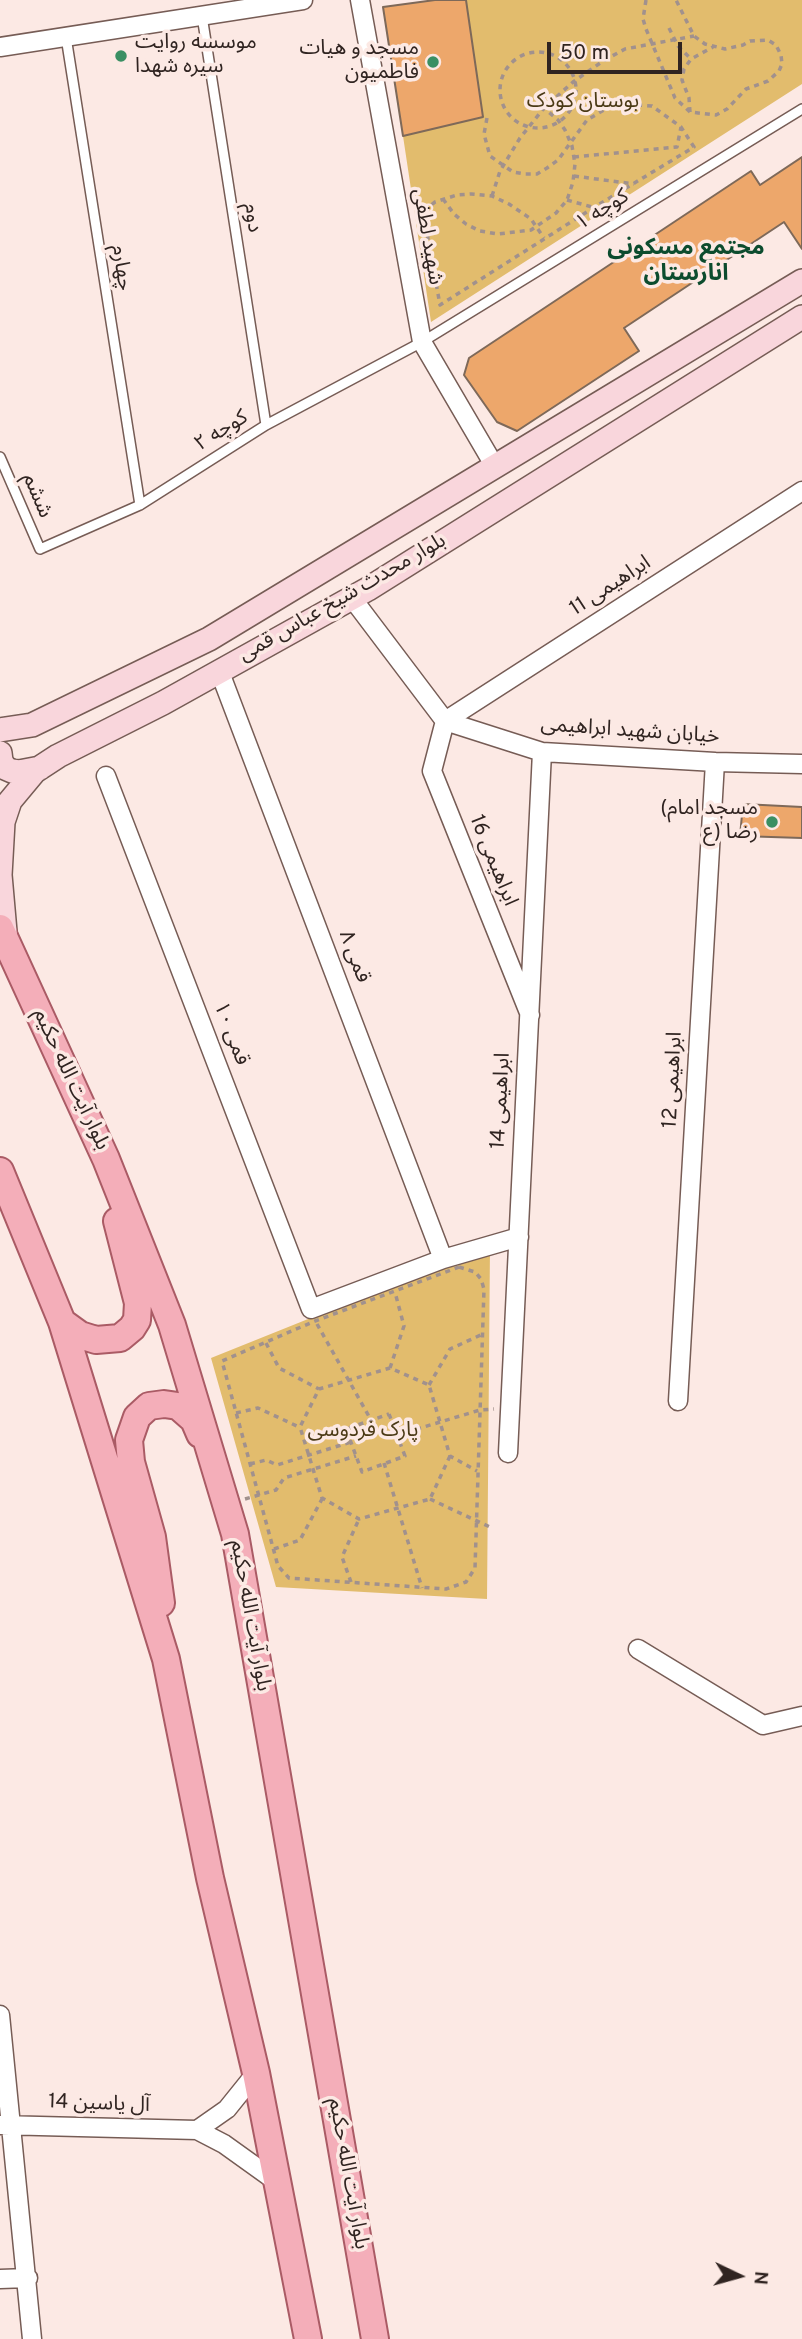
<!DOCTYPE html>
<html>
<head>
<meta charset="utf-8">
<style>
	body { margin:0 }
	#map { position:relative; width:802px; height:2339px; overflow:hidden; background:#fce9e4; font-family:Overpass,sans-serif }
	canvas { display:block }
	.north { position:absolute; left:704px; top:2241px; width:70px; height:70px; -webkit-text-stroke:5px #fce9e4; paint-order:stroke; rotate:95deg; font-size:19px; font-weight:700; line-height:28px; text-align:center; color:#302421 }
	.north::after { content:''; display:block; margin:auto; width:24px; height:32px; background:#302421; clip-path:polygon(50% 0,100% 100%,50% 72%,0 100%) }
	.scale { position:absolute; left:547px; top:42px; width:135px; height:32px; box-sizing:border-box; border:4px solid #302421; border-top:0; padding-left:9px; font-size:21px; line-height:24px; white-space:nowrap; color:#302421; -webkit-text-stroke:5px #fce9e4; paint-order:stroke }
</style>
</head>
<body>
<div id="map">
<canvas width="802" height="2339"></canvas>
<div class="north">N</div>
<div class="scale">50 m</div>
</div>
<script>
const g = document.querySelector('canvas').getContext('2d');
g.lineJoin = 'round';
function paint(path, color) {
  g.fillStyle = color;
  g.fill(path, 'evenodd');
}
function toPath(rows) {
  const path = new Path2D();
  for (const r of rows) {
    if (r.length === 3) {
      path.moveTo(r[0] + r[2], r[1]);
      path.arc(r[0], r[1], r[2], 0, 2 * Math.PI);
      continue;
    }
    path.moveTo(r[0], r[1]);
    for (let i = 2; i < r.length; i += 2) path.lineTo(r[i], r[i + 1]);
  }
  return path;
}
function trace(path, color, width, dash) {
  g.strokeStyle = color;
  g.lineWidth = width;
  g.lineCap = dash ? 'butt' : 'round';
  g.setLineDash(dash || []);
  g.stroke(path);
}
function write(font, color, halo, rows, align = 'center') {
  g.font = font + ' Overpass,"Noto Sans Arabic",sans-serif';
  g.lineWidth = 7;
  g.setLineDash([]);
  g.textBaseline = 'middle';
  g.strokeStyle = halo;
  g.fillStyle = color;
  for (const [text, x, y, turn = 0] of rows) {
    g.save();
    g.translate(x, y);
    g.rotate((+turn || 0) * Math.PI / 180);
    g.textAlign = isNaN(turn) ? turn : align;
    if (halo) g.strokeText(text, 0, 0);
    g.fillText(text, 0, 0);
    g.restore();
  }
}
const green = toPath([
	[466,0,802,0,802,84,431,322,403,136,483,117],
	[490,1246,487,1599,276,1587,211,1358]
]);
const building = toPath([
	[435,0,466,0,483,117,403,136,383,7,435,0],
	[802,157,802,249,784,222,624,328,639,351,517,431,497,422,464,375,469,358,751,171,760,185,802,157],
	[743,804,802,807,802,838,740,836,743,804]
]);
const path = toPath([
	[646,0,643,19,646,29,675,98,690,112,716,115,727,109,746,89,768,81,779,71,782,64,781,55,776,45,768,40,750,41,743,45,725,49,705,44,694,36,676,0],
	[669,28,678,46,691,59],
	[538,90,38],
	[690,112,689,98,682,80,684,69,691,59,713,47],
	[487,118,484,134,490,156,513,172,525,174,537,174,547,168,558,160,587,120,609,107,622,104,652,106,681,127,694,147,593,208,440,305,423,211,435,202,457,195,471,194,492,196,509,204,531,219,544,238],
	[574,157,677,147,681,127],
	[574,176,634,184],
	[492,196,500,171,520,138,544,108,573,82,603,61,625,49,694,36],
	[443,199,454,214,466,224,480,231,498,234,531,230,556,213,567,200,573,182,575,164,572,146,565,130,558,120,544,108],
	[567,200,592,207],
	[459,1267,475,1272,481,1279,484,1289,475,1568,466,1582,446,1589,289,1578,278,1566,222,1361,315,1321,459,1267],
	[317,1324,371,1420],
	[266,1343,279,1368,319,1389],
	[390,1368,404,1326,396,1296],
	[429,1385,450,1349,483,1334],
	[236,1413,258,1408,299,1427],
	[389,1414,405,1456,362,1472,346,1429,389,1414],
	[397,1435,480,1410,494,1409],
	[450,1456,430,1499,359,1519,322,1498,300,1427,319,1389,390,1368,429,1385,450,1456,477,1471],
	[384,1463,422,1588],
	[250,1464,266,1460,277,1465,351,1442],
	[245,1499,276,1490,284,1478,356,1456],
	[430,1499,492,1528],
	[274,1549,300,1540,322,1499],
	[351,1582,342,1557,359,1519]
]);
const service = toPath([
	[202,16,266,425],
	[66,37,140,505],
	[0,457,40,549,140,505,266,425,422,342,802,109]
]);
const minor = toPath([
	[360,0,422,342,494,465],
	[0,47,303,0],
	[352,598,445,721,542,752,715,762,802,764],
	[219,670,443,1259],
	[106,776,311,1309,443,1259,519,1237],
	[530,1015,432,771,445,721,802,491],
	[678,1401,715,762],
	[508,1453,542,752],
	[638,1649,763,1725,802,1716],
	[0,2015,32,2339],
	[0,2125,197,2130,224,2144,277,2182],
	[197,2130,227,2109,256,2073],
	[0,2279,28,2278]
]);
const secondary = toPath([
	[0,730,32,725,209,639,802,281],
	[0,753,1,761,5,768,12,771,19,772,40,768],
	[6,943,0,875,3,822,10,801,35,771,58,756,163,703,368,589,802,317]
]);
const primary = toPath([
	[0,928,106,1159,172,1325,235,1534,375,2339],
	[0,1171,62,1322,166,1659,210,1878,256,2073,308,2339],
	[62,1322,80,1335,96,1340,120,1338,132,1328,137,1320,138,1303,117,1221],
	[161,1603,152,1537,131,1462,129,1440,137,1417,149,1406,164,1404,178,1406,194,1420,200,1434]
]);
const markers = [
	[121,56,7,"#3a8f63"],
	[433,62,7,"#3a8f63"],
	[772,822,7,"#3a8f63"]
];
const poiNames = [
	["موسسه روایت",135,44,"left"],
	["سیره شهدا",135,68,"left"],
	["مسجد و هیات",419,50],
	["فاطمیون",419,74],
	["(مسجد امام",758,810],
	["رضا (ع",758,834]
];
const parkNames = [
	["بوستان کودک",583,103],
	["پارک فردوسی",363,1432]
];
const streetNames = [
	["کوچه ۱",603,211,-32],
	["دوم",251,218,81],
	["شهید لطفی",426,237,80],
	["چهارم",120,268,81],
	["کوچه ۲",222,432,-32],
	["ششم",36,496,67],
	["ابراهیمی 11",611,587,-33],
	["بلوار محدث شیخ عباس قمی",343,599,-30],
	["خیابان شهید ابراهیمی",630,732,4],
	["ابراهیمی 16",492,861,68],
	["قمی ۸",353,957,69],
	["قمی ۱۰",230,1034,69],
	["بلوار آیت الله حکیم",70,1080,65],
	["ابراهیمی 12",674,1080,-87],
	["ابراهیمی 14",502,1101,-87],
	["بلوار آیت الله حکیم",249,1616,80],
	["آل یاسین 14",99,2105,2],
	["بلوار آیت الله حکیم",347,2174,80]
];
const neighbourhoodNames = [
	["مجتمع مسکونی",686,249],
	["انارستان",686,275]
];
paint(green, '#e2bc6d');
paint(building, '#eda76b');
trace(building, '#7e6959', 2);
trace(service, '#765c55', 12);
trace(minor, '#765c55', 21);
trace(secondary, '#765c55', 26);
trace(primary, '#aa5b65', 30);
trace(path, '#a1918d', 3.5, [5, 5]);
trace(service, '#fff', 9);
trace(minor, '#fff', 18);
trace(secondary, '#f9d6dc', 23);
trace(primary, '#f4aeb9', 26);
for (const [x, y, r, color] of markers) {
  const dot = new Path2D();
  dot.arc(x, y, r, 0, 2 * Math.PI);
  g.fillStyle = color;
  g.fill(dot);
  trace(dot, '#fce9e4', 2.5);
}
write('21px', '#302421', '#fce9e4', poiNames, 'right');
write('21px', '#4b3a16', '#fce9e4', parkNames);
write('21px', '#302421', '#fce9e4', streetNames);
write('bold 23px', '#0c4c2e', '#fce9e4', neighbourhoodNames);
</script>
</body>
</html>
